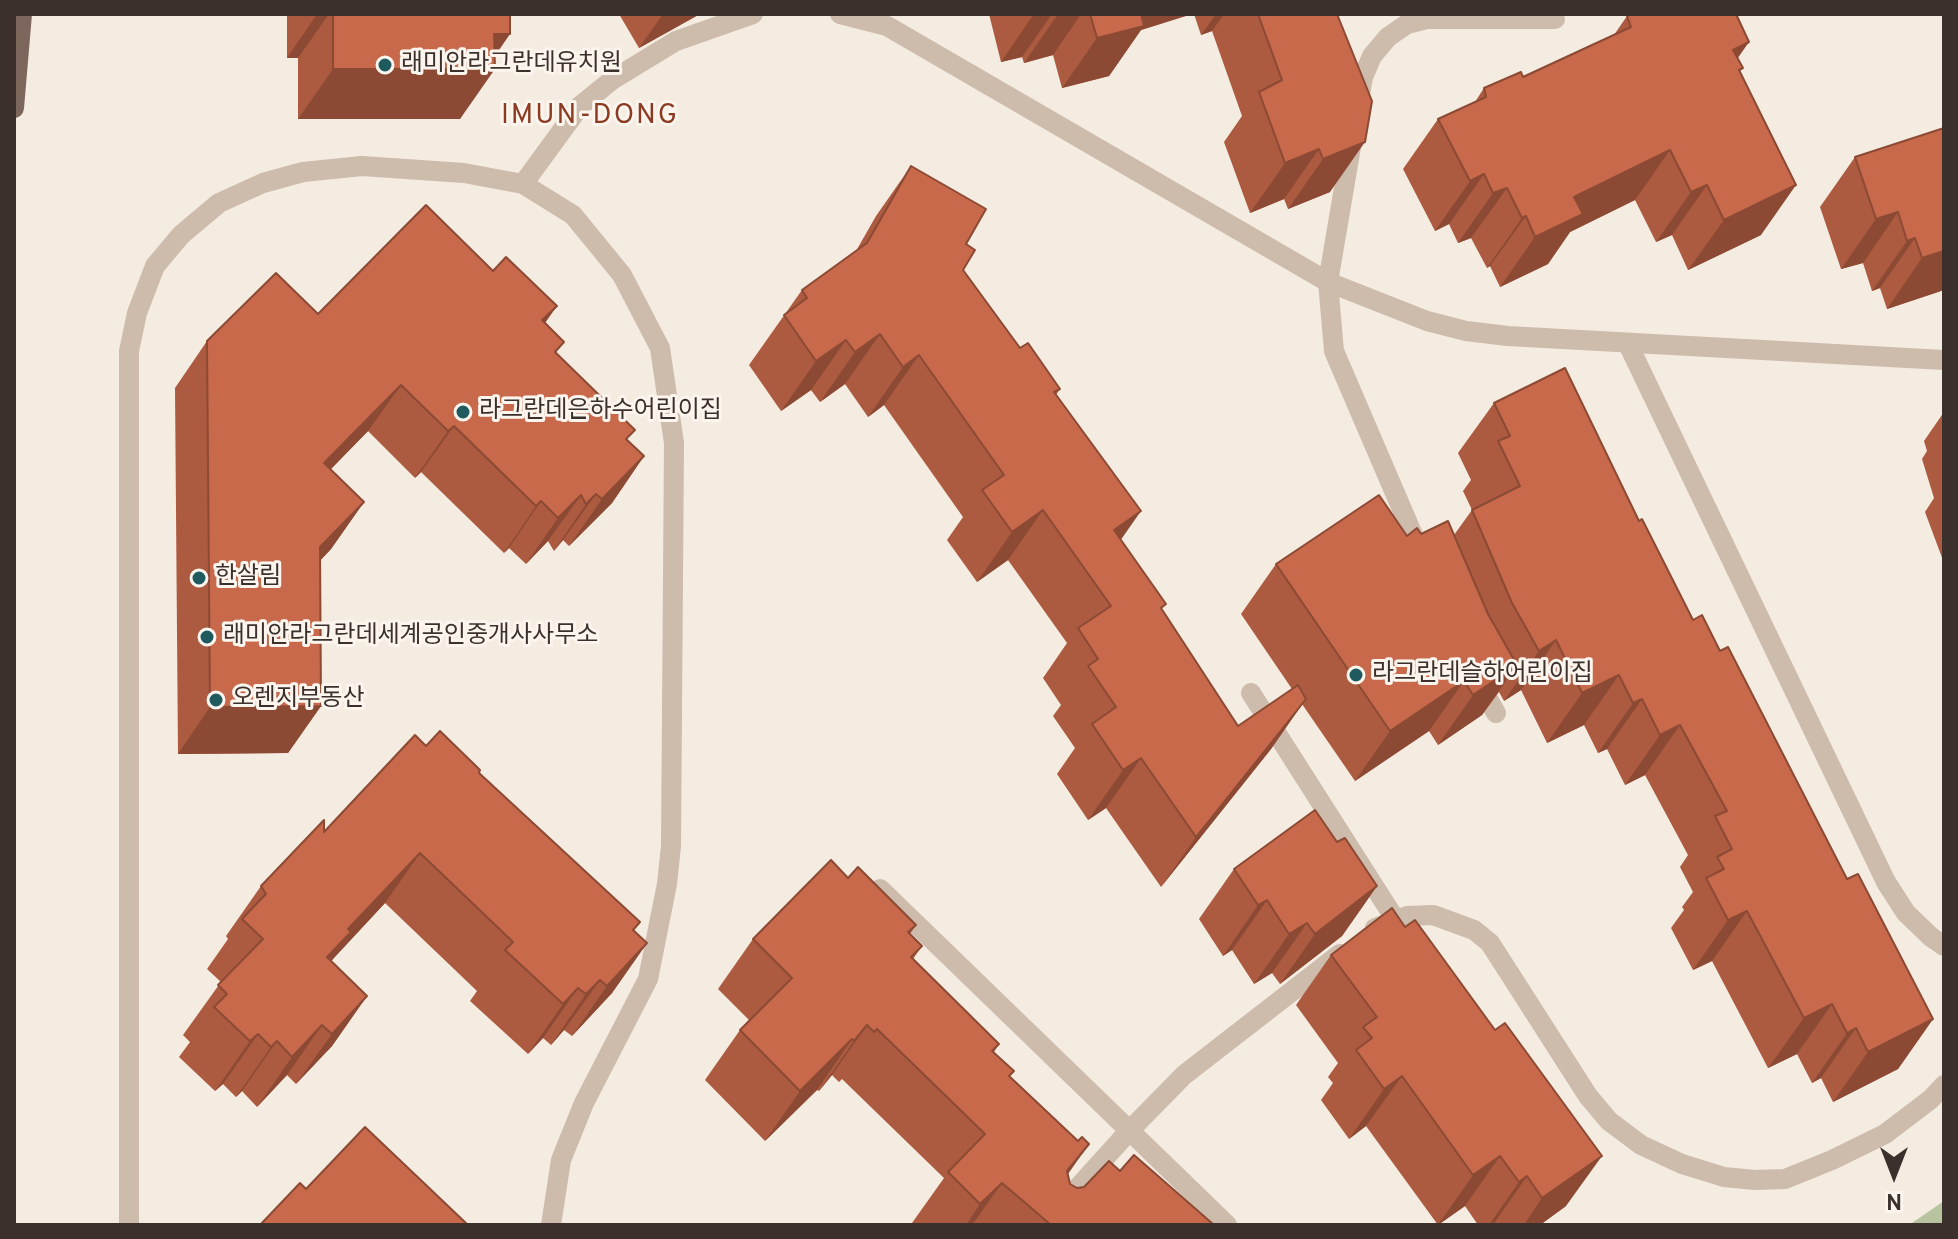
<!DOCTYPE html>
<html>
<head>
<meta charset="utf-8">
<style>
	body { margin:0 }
	#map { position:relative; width:1958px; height:1239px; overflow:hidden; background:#f4ebe1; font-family:Overpass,sans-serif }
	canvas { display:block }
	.frame { position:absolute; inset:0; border:16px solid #3b302b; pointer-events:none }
	.north { position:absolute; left:1854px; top:1135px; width:80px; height:80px; -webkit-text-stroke:6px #fbf5ee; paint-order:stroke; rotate:180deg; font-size:22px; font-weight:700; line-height:32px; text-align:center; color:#3b302b }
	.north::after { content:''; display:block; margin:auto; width:28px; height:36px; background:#3b302b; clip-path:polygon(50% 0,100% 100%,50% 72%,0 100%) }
</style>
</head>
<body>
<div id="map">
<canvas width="1958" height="1239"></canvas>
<div class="frame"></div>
<div class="north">N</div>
</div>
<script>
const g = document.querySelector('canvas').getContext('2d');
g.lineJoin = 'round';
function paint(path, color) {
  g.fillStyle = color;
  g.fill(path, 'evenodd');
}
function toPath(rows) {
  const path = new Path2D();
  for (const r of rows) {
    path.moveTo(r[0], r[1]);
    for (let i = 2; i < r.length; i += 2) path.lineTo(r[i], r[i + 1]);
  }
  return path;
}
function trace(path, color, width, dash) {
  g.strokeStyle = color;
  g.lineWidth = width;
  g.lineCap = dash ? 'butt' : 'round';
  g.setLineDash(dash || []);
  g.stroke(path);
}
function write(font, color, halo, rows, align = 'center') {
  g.font = font + ' Overpass,"Noto Sans KR",sans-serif';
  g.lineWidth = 6;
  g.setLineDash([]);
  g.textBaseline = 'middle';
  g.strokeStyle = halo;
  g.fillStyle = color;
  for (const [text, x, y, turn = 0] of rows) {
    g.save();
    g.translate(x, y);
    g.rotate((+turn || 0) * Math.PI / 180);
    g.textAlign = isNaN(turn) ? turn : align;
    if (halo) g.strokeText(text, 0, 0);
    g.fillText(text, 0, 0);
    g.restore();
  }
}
const green = toPath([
	[1944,1201,1944,1225,1909,1225]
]);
const minor = toPath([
	[840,14,887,26,1328,282,1427,321,1466,331,1508,336,1944,360],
	[1358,105,1363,77,1372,56,1388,37,1407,24,1427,19,1555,19],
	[1352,141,1328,282,1334,351,1422,556],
	[523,184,580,106,612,80,676,41,753,14],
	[1628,344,1886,882,1906,913,1931,937,1944,946],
	[1477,680,1496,713],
	[1251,693,1395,919],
	[880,889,1227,1225],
	[1375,928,1407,916,1433,915,1474,930,1490,943,1588,1096,1609,1121,1641,1145,1682,1164,1724,1177,1755,1180,1785,1179,1832,1160,1885,1134,1931,1099,1944,1085],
	[129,1225,129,351,137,313,155,266,181,235,219,203,263,183,303,172,362,166,464,173,523,184,573,215,622,275,660,348,674,443,671,846,667,884,648,979,584,1103,561,1160,551,1225],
	[1044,1225,1130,1130,1184,1075,1340,954]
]);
const major = toPath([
	[14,108,22,14]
]);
const wall = toPath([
	[287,14,510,14,495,57,460,119,298,119,298,58,287,58],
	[619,14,700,14,639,48],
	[989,14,1192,14,1141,30,1109,76,1062,88,1053,55,1024,63,1022,57,1001,62],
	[1194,14,1337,14,1330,192,1288,209,1284,199,1250,213,1224,142,1242,116,1212,31,1201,35],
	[1627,16,1738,59,1743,68,1740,71,1761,235,1688,270,1672,235,1656,242,1635,200,1570,232,1548,264,1500,287,1490,266,1487,268,1471,238,1458,243,1449,224,1435,231,1403,169,1438,119,1475,102,1484,88,1523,77,1614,35],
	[1944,128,1944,290,1887,309,1880,288,1872,291,1863,263,1841,269,1820,207,1855,157],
	[911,166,966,244,963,270,1020,348,1060,389,1056,395,1121,540,1162,610,1238,726,1292,689,1241,614,1276,564,1407,536,1421,534,1454,535,1472,510,1463,491,1471,480,1458,453,1494,403,1639,521,1693,620,1720,651,1847,879,1933,1019,1898,1069,1833,1102,1821,1078,1812,1083,1797,1054,1768,1068,1712,961,1693,970,1671,928,1684,910,1682,907,1693,892,1680,867,1688,855,1645,775,1625,785,1607,749,1598,753,1584,725,1547,743,1521,690,1504,701,1499,692,1482,715,1438,745,1429,731,1355,781,1302,704,1271,749,1161,887,1106,808,1088,820,1057,774,1075,748,1053,716,1061,705,1043,678,1067,643,1008,560,977,582,947,540,963,517,884,405,868,417,845,384,820,402,811,390,781,411,749,365,802,290,856,251,876,216],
	[318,314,545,323,557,353,627,440,644,456,612,503,569,546,563,540,554,551,548,541,526,564,509,548,504,553,421,472,415,478,368,431,330,470,364,502,331,549,320,561,321,706,288,753,178,754,175,388,207,341],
	[1944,412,1944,563,1925,512,1934,498,1922,459,1927,451,1924,441],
	[426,746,479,773,647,943,612,993,572,1036,564,1030,551,1045,543,1038,528,1054,470,1001,477,991,385,903,331,961,367,996,332,1046,296,1084,287,1075,257,1107,242,1091,236,1097,223,1084,215,1091,179,1057,190,1042,183,1035,221,982,207,969,228,939,226,936,261,886],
	[1337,842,1377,886,1342,936,1280,984,1272,973,1254,984,1232,950,1223,956,1199,919,1234,869],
	[848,878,916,925,910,934,922,946,913,959,999,1044,994,1052,1010,1077,1068,1175,1070,1184,1077,1188,1084,1187,1120,1171,1214,1225,915,1225,912,1223,944,1178,842,1079,839,1082,832,1075,819,1091,817,1090,765,1141,705,1080,740,1030,749,1020,718,989,753,939],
	[1331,955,1566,1206,1540,1225,1478,1225,1465,1206,1438,1225,1366,1126,1349,1139,1321,1100,1333,1083,1328,1077,1338,1063,1296,1005]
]);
const shadedWall = toPath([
	[317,14,329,14,298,58,287,58],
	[663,14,700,14,639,48],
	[1034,14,1052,14,1022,57,1001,62],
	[1058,14,1081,14,1053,55,1024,63],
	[1119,14,1192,14,1141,30,1109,76,1062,88,1097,38],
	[1216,14,1224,14,1212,31,1201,35],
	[494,34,510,34,486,69,495,69,460,119,298,119,333,69],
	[1749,42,1714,92,1733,50],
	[1365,142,1330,192,1288,209,1323,159],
	[1319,149,1284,199,1250,213,1285,163],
	[1670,150,1635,200,1570,232,1548,264,1500,287,1535,237,1574,197],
	[1484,174,1449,224,1435,231,1470,181],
	[1707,185,1672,235,1656,242,1691,192],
	[1796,185,1761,235,1688,270,1724,220],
	[1507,188,1471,238,1458,243,1493,193],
	[1898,212,1863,263,1841,269,1876,219],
	[1526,216,1490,266,1487,268,1522,218],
	[1915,238,1880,288,1872,291,1907,241],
	[1944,251,1944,290,1887,309,1922,258],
	[557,306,524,353,542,320],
	[880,334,845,384,820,402,855,352],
	[846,340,811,390,781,411,816,361],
	[919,355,884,405,868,417,903,367],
	[401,385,368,431,291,510,324,463],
	[454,426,421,472,415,478,448,431],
	[644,456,612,503,569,546,602,499],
	[596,494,563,540,554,551,586,504],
	[581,495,548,541,526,564,558,518],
	[541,501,509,548,504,553,536,506],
	[364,502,331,549,287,594,320,547],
	[1043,510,1008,560,977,582,1012,532],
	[1141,511,1106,561,1114,530],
	[1556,640,1521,690,1504,701,1539,651],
	[1517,665,1482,715,1438,745,1473,695],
	[1619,675,1584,725,1547,743,1582,693],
	[1464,681,1429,731,1355,781,1390,731],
	[1306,699,1271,749,1161,887,1196,837],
	[1642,699,1607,749,1598,753,1633,703],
	[321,706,288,753,178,754,210,707],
	[1680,725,1645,775,1625,785,1660,735],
	[1141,758,1106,808,1088,820,1123,770],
	[420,853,385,903,333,959,316,982,327,957,348,929],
	[1377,886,1342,936,1280,984,1315,934],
	[1267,900,1232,950,1223,956,1258,905],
	[1747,911,1712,961,1693,970,1728,920],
	[1307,923,1272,973,1254,984,1289,934],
	[647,943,612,993,572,1036,607,986],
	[600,980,564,1030,551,1045,586,994],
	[578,988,543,1038,528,1054,563,1004],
	[367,996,332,1046,296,1084,332,1034],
	[1832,1004,1797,1054,1768,1068,1804,1018],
	[1933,1019,1898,1069,1833,1102,1868,1052],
	[322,1025,287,1075,257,1107,292,1057],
	[867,1025,832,1075,819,1091,854,1041],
	[1856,1028,1821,1078,1812,1083,1847,1033],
	[258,1034,223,1084,215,1091,250,1041],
	[852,1039,817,1090,765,1141,800,1091],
	[277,1041,242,1091,236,1097,271,1047],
	[1402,1076,1366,1126,1349,1139,1384,1089],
	[1089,1144,1054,1194,1067,1171],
	[1500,1156,1465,1206,1438,1225,1473,1175],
	[1602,1156,1566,1206,1540,1225,1524,1225,1542,1198],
	[1527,1176,1493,1225,1489,1225,1519,1182],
	[1002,1183,972,1225,966,1225,980,1204]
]);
const building = toPath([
	[333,14,510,14,510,34,494,34,495,69,333,69,333,14],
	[1090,14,1141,14,1144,26,1097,38,1090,14],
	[1258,14,1337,14,1372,101,1365,142,1323,159,1319,149,1285,163,1259,92,1282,80,1258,14],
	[1632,14,1736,14,1749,42,1733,50,1743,68,1739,70,1796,185,1724,220,1707,185,1691,192,1670,150,1574,197,1583,214,1535,237,1526,216,1522,218,1507,188,1493,193,1484,174,1470,181,1438,119,1486,97,1484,88,1521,72,1523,77,1631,27,1627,16,1632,14],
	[1944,128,1944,251,1922,258,1915,238,1907,241,1898,212,1876,219,1855,157,1944,128],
	[911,166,986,209,966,244,975,250,963,270,1020,348,1028,343,1060,389,1054,392,1141,511,1114,530,1166,604,1161,608,1238,726,1298,685,1306,699,1196,837,1141,758,1123,770,1092,724,1116,707,1088,666,1098,659,1078,628,1111,606,1043,510,1012,532,982,490,1004,475,919,355,903,367,880,334,855,352,846,340,816,361,784,315,807,298,802,290,867,243,911,166],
	[426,205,493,271,506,257,557,306,542,320,564,342,555,352,635,430,626,439,644,456,602,499,596,494,586,504,581,495,558,518,541,501,536,506,454,426,448,431,401,385,324,463,364,502,320,547,321,706,210,707,207,341,276,273,318,314,426,205],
	[1565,368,1639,521,1642,519,1693,620,1702,615,1720,651,1728,647,1847,879,1858,874,1933,1019,1868,1052,1856,1028,1847,1033,1832,1004,1804,1018,1747,911,1728,920,1706,878,1724,869,1717,857,1732,849,1715,816,1727,811,1680,725,1660,735,1642,699,1633,703,1619,675,1582,693,1556,640,1539,651,1512,603,1472,510,1520,486,1498,441,1510,436,1494,403,1565,368],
	[1379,495,1407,536,1417,528,1421,534,1448,521,1488,614,1517,665,1473,695,1464,681,1390,731,1276,564,1379,495],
	[440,731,480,770,479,773,640,922,633,930,647,943,607,986,600,980,586,994,578,988,563,1004,505,950,513,942,420,853,348,929,351,932,327,957,367,996,332,1034,322,1025,292,1057,277,1041,271,1047,258,1034,250,1041,214,1007,227,994,218,985,263,939,242,919,266,894,261,886,324,820,324,832,415,735,426,746,440,731],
	[1315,810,1337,842,1345,838,1377,886,1315,934,1307,923,1289,934,1267,900,1258,905,1234,869,1315,810],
	[831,860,848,878,858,867,916,925,908,932,922,946,911,957,999,1044,992,1051,1014,1071,1009,1076,1078,1141,1082,1137,1089,1144,1067,1171,1070,1184,1077,1188,1084,1187,1109,1161,1120,1171,1134,1155,1214,1225,1051,1225,1002,1183,980,1204,948,1172,985,1134,877,1029,874,1032,867,1025,854,1041,852,1039,800,1091,740,1030,792,978,753,939,831,860],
	[1392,908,1405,927,1415,920,1495,1030,1505,1023,1602,1156,1542,1198,1527,1176,1519,1182,1500,1156,1473,1175,1402,1076,1384,1089,1356,1050,1372,1038,1363,1027,1377,1017,1331,955,1392,908],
	[365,1127,468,1225,260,1225,300,1183,306,1189,365,1127]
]);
const markers = [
	[385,65,8,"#1f5a5e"],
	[463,412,8,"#1f5a5e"],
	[199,578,8,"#1f5a5e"],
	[207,637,8,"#1f5a5e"],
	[1356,675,8,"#1f5a5e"],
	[216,700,8,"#1f5a5e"]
];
const poiNames = [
	["래미안라그란데유치원",401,65],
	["라그란데은하수어린이집",479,412],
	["한살림",215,578],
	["래미안라그란데세계공인중개사사무소",223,637],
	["라그란데슬하어린이집",1372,675],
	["오렌지부동산",232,700]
];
const quarterNames = [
	["IMUN-DONG",590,117]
];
paint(green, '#b8c4a0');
trace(minor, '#cdbbac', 20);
trace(major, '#7d675c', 20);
paint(wall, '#ac5a40');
paint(shadedWall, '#8c4a34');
paint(building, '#c8694b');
trace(building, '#8c4a34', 2);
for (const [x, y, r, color] of markers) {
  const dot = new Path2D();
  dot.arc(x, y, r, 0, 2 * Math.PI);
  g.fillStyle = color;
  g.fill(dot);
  trace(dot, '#fbf5ee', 3);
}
write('24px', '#3b302b', '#fbf5ee', poiNames, 'left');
g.letterSpacing = '2px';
write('28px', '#8c3b22', '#fbf5ee', quarterNames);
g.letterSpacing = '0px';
</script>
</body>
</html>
